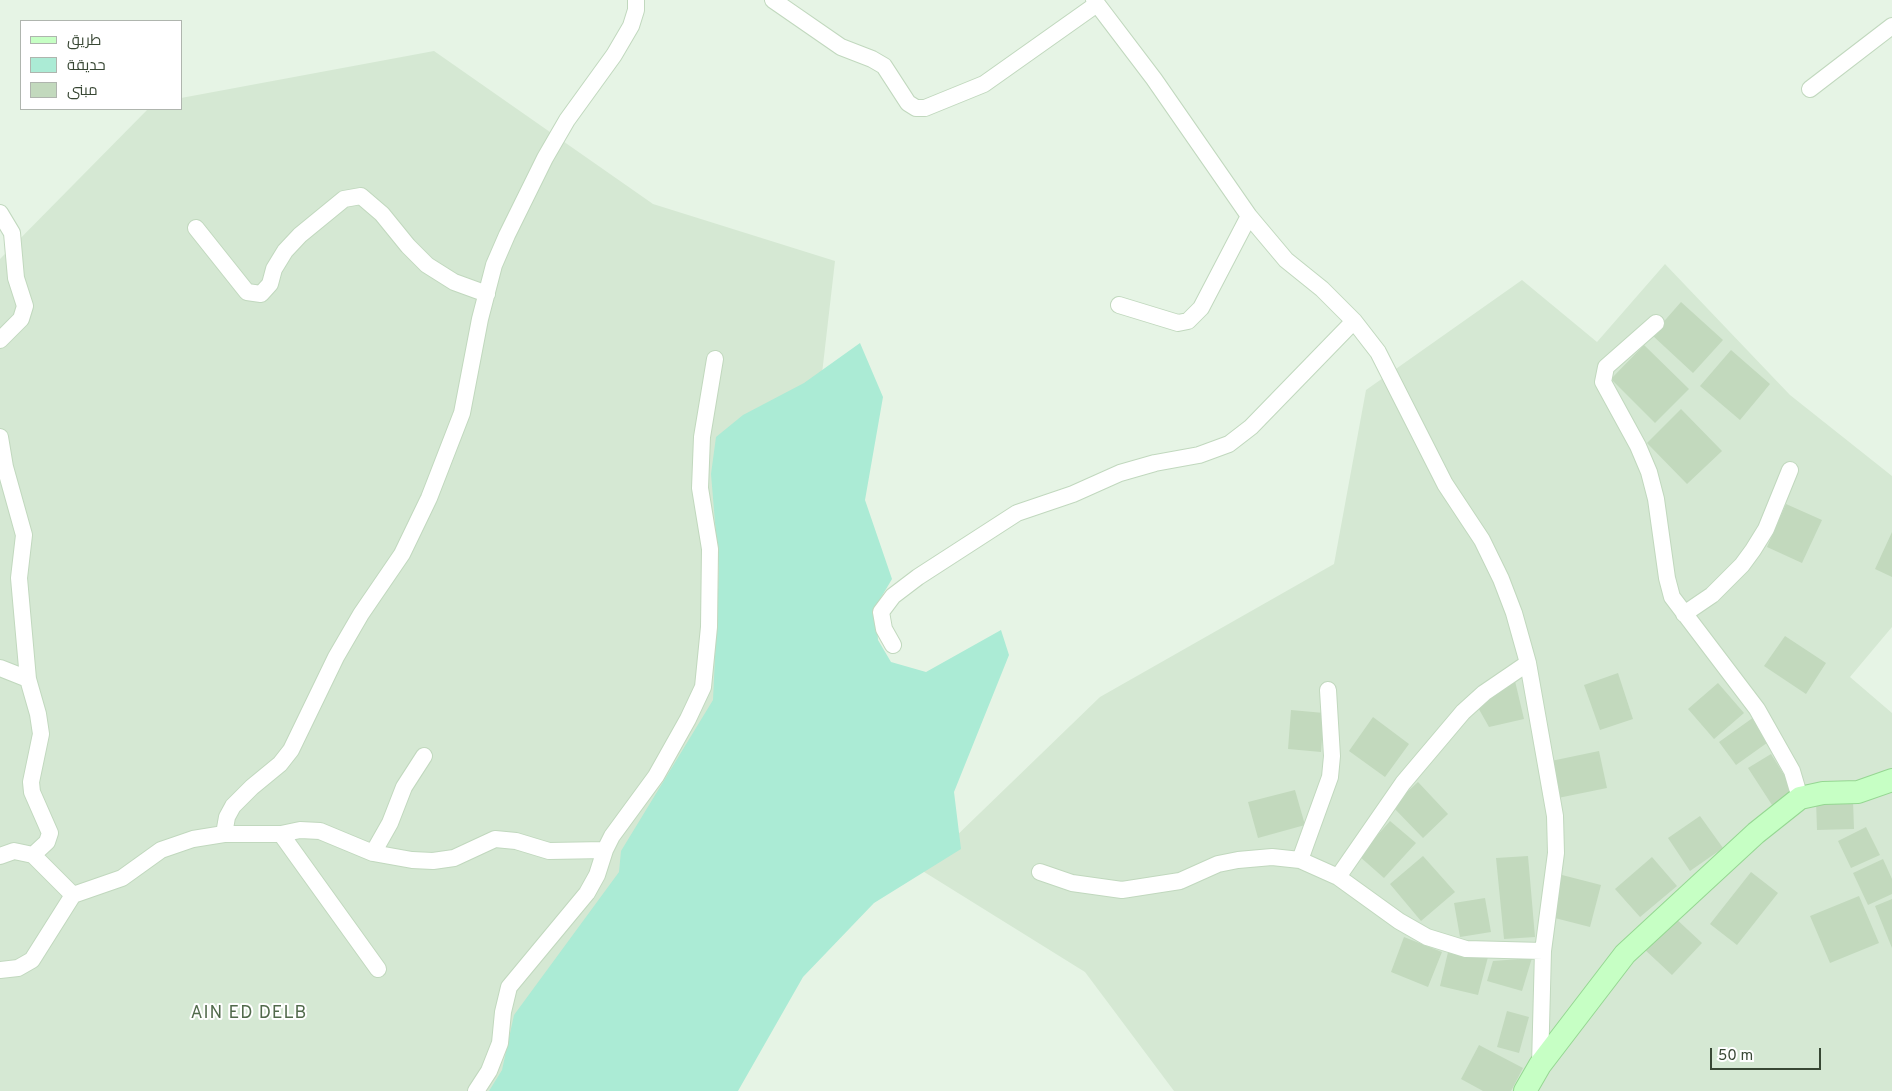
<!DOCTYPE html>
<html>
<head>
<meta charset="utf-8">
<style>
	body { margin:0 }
	#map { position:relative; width:1892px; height:1091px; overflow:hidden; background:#e6f4e5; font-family:Overpass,Cairo,sans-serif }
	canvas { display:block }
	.legend { position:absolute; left:20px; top:20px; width:162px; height:90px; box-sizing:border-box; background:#fff; border:1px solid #afb5ae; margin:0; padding:6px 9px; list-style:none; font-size:15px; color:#384734 }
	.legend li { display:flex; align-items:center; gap:10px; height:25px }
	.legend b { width:25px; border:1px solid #afb5ae }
	.scale { position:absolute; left:1710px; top:1048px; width:111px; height:22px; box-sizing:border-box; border:2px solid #384734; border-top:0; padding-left:6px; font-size:15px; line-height:18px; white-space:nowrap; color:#384734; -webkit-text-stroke:4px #fff; paint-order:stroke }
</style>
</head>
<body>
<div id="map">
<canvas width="1892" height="1091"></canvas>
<ul class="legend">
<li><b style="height:6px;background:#c6ffc4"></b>طريق</li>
<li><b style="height:14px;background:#abebd5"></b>حديقة</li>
<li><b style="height:14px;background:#c2d9bd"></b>مبنى</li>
</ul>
<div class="scale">50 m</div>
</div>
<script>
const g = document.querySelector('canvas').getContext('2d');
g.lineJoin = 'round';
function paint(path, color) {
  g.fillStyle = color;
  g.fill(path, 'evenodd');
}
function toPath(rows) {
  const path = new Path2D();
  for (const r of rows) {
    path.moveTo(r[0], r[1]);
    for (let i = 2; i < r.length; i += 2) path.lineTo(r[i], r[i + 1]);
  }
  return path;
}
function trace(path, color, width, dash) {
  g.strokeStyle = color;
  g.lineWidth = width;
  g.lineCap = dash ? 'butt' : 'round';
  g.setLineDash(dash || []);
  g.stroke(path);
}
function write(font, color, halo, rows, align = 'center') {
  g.font = font + ' Overpass,sans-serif';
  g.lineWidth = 4;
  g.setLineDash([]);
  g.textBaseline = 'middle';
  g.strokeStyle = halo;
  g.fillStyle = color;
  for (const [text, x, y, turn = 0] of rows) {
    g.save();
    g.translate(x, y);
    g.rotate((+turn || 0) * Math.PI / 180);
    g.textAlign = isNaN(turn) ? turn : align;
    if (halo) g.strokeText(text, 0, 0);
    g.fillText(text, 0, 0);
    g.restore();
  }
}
const residential = toPath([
	[434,51,653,204,835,261,790,651,530,1091,0,1091,0,259,148,109,181,109,181,98],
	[1665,264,1790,395,1892,476,1892,627,1850,677,1892,713,1892,1091,1174,1091,1085,972,921,870,1100,697,1334,564,1366,390,1522,280,1597,342]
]);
const green = toPath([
	[860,343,883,397,865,500,892,579,876,606,878,640,891,662,926,672,1001,630,1009,655,954,792,961,849,874,903,803,977,738,1091,489,1091,502,1070,514,1015,619,872,621,851,713,700,719,570,711,474,716,437,743,415,804,383]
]);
const building = toPath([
	[1681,302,1723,340,1693,373,1652,335],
	[1644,345,1689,389,1655,423,1611,379],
	[1731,350,1770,384,1740,420,1700,386],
	[1681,409,1722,451,1687,484,1647,443],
	[1786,504,1822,520,1802,563,1767,547],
	[1892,532,1892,577,1875,569],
	[1785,636,1826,663,1806,694,1764,666],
	[1618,673,1633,719,1600,730,1584,685],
	[1515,681,1524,719,1489,727,1476,704],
	[1718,683,1744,713,1714,739,1688,709],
	[1291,710,1324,713,1321,752,1288,749],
	[1373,717,1409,744,1385,777,1349,751],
	[1754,717,1771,740,1736,765,1719,742],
	[1599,751,1607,788,1558,798,1551,761],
	[1771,754,1794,791,1772,805,1748,768],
	[1418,782,1448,814,1423,838,1392,806],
	[1295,790,1305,825,1258,838,1248,802],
	[1816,800,1853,800,1854,829,1817,830],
	[1700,816,1723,848,1690,871,1668,838],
	[1390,821,1416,843,1384,878,1359,856],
	[1866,827,1880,855,1851,868,1838,841],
	[1423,856,1455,892,1421,921,1390,884],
	[1528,856,1535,937,1504,939,1496,858],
	[1652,857,1677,886,1640,917,1615,889],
	[1883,859,1892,879,1892,894,1868,905,1853,873],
	[1751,872,1778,893,1737,945,1710,924],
	[1562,875,1601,885,1590,927,1551,917],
	[1859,896,1879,943,1830,963,1810,916],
	[1485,898,1491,932,1460,937,1454,903],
	[1892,899,1892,948,1875,906],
	[1673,916,1702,943,1672,975,1643,948],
	[1404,937,1442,952,1428,987,1391,972],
	[1449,948,1488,957,1478,995,1440,986],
	[1532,958,1522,991,1487,981,1493,961],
	[1507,1011,1529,1017,1519,1053,1497,1047],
	[1479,1045,1523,1068,1511,1091,1483,1091,1461,1079]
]);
const street = toPath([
	[773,0,841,47,872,59,884,66,908,103,916,108,925,108,984,84,1097,4],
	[1094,0,1154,79,1249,216,1286,260,1322,289,1354,321,1378,352,1445,484,1482,540,1501,579,1514,613,1528,663,1555,816,1556,853,1543,951,1540,1065],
	[1810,89,1892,26],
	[0,213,12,233,16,278,25,306,21,319,0,340],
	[196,228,247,292,261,294,270,284,274,269,285,251,300,235,344,199,361,196,382,214,408,246,427,265,454,282,487,294],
	[1119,305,1178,323,1188,321,1201,308,1249,216],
	[1656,323,1606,367,1603,382,1638,446,1649,472,1656,499,1667,578,1672,597,1757,709,1792,771,1800,798],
	[0,437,5,467,24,535,19,578,28,679,38,714,41,734,31,782,32,792,50,833,47,842,33,855],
	[1684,614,1712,595,1742,565,1753,550,1766,529,1790,470],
	[893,645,884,629,881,612,893,596,918,577,1017,513,1073,494,1120,473,1155,463,1199,455,1229,444,1251,427,1354,321],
	[0,668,28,679],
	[224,834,227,817,233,806,252,787,280,764,291,750,336,657,361,614,402,554,429,498,462,413,480,319,494,265,507,235,545,158,567,120,614,55,631,26,636,10,636,0],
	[281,834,378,969],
	[605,850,612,836,656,776,688,719,703,687,709,627,710,549,700,488,702,437,715,359],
	[373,853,390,823,404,787,424,756],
	[0,856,14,851,33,855,73,895],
	[1300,860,1330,777,1332,756,1328,690],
	[1040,872,1072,883,1122,890,1180,881,1218,864,1238,860,1272,857,1300,860,1338,877,1399,921,1427,937,1466,949,1543,951],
	[1338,877,1403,783,1463,712,1484,693,1528,663],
	[0,970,18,968,32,960,73,895,122,878,161,850,193,839,224,834,281,834,300,830,320,831,373,853,412,860,433,861,454,858,495,839,516,841,549,851,605,850,597,875,587,893,509,987,503,1012,500,1043,489,1071,476,1091]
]);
const secondary = toPath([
	[1525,1091,1540,1065,1625,954,1756,833,1800,798,1823,793,1858,792,1892,780]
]);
const quarterNames = [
	["AIN ED DELB",249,1014]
];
paint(residential, '#d5e8d3');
paint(green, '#abebd5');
paint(building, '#c2d9bd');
trace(street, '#c1d8be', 18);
trace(secondary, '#95d792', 24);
trace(street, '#fff', 16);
trace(secondary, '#c6ffc4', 22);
g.letterSpacing = '1px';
write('18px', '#516a4b', '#fff', quarterNames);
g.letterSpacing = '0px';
</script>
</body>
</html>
